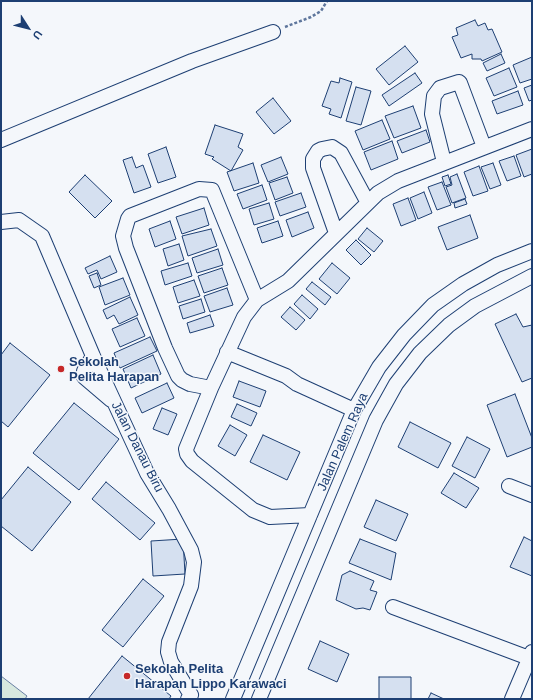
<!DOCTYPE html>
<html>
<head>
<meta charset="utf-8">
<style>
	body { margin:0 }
	#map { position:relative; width:533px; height:700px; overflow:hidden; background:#f4f7fb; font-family:Arial,sans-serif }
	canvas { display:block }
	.frame { position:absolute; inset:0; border:2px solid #1d3f73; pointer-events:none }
	.north { position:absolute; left:8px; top:8px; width:40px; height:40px; -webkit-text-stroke:3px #f4f7fb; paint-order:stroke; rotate:126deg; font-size:11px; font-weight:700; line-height:16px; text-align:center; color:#1d3f73 }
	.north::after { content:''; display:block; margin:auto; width:14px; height:18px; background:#1d3f73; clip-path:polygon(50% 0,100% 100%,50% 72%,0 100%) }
</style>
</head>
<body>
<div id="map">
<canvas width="533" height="700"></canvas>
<div class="frame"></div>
<div class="north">U</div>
</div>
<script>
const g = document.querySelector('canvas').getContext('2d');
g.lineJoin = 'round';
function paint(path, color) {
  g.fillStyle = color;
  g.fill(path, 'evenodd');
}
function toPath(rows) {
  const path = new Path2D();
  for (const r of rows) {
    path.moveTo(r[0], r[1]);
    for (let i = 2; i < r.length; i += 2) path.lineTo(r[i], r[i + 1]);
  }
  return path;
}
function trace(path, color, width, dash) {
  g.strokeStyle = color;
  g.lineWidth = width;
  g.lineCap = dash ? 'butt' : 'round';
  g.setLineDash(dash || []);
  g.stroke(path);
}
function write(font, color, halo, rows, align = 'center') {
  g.font = font + ' Arial,sans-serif';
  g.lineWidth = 3;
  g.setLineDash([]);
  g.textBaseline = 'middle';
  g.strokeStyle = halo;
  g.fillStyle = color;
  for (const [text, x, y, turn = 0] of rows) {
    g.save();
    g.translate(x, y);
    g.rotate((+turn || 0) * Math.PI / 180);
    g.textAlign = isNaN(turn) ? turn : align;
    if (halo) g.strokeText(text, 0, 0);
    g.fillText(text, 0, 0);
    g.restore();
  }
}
const green = toPath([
	[1,676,27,696,25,699,1,699,1,676]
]);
const building = toPath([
	[475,20,478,26,485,23,488,30,492,29,502,52,482,61,481,59,472,59,472,54,461,58,452,37,458,35,456,28,475,20],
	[405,46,418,62,389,85,376,69,405,46],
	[501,54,505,63,487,71,483,63,501,54],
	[532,57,532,79,520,83,513,65,532,57],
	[509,68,517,87,494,96,486,78,509,68],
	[415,73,422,83,389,106,382,95,415,73],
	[340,78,352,82,341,118,329,114,331,109,322,106,331,81,339,83,340,78],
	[532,85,532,100,529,101,524,88,532,85],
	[356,87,371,91,361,125,346,121,356,87],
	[518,91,523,105,497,114,492,101,518,91],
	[273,98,291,121,274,134,256,112,273,98],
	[413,106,421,128,394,138,385,116,413,106],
	[382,120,390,139,363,150,355,131,382,120],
	[215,125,243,134,238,147,243,150,231,171,212,159,214,157,205,154,215,125],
	[426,130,430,142,402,153,397,141,426,130],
	[392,141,398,159,371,170,364,152,392,141],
	[166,147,176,177,158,183,148,154,166,147],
	[532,149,532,174,524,177,516,155,532,149],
	[514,156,521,176,507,181,499,161,514,156],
	[132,157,136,168,143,165,151,187,134,193,123,160,132,157],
	[281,157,288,174,268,182,261,165,281,157],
	[253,163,259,183,234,191,227,172,253,163],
	[493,163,501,185,490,189,481,167,493,163],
	[479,166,488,191,473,196,464,172,479,166],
	[457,174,466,198,452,203,446,187,452,185,450,177,457,174],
	[85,175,112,201,95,218,69,192,85,175],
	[448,175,451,184,445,186,442,177,448,175],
	[287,177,293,193,275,200,269,183,287,177],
	[442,182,451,205,437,210,428,187,442,182],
	[262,185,267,200,243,209,237,194,262,185],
	[424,192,432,213,418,219,410,198,424,192],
	[301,193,306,207,280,216,275,202,301,193],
	[408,198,416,220,401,226,393,204,408,198],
	[465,199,467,204,455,208,454,203,465,199],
	[269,203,274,219,254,225,249,209,269,203],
	[204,208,209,225,182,234,176,217,204,208],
	[308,212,314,228,292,237,286,220,308,212],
	[470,215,478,238,447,250,438,227,470,215],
	[170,221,176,239,155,247,149,229,170,221],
	[278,221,283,236,262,243,257,228,278,221],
	[367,228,383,241,374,252,358,239,367,228],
	[211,229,217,246,188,256,182,236,211,229],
	[356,240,371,255,361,265,346,250,356,240],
	[179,244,184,260,168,266,163,249,179,244],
	[218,249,223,265,197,273,192,258,218,249],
	[110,256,117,272,101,279,97,270,88,274,85,268,110,256],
	[188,263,192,276,165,285,161,271,188,263],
	[332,263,350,278,337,294,319,279,332,263],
	[222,268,228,285,204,293,198,276,222,268],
	[97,273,101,285,94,288,89,276,97,273],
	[123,278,130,295,105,305,99,287,123,278],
	[194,280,200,296,178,303,173,287,194,280],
	[312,282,331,297,325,305,306,289,312,282],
	[227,288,233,305,210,312,204,296,227,288],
	[302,295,318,309,310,319,294,304,302,295],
	[130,297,138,315,119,324,114,315,107,319,103,310,130,297],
	[201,299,205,312,183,319,179,306,201,299],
	[290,307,305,320,296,330,281,317,290,307],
	[516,314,523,327,532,325,532,378,522,382,495,324,516,314],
	[210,315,214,326,190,333,187,323,210,315],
	[137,318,145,336,120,347,112,329,137,318],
	[150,337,157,351,120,368,114,353,150,337],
	[10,343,50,375,8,427,1,421,1,355,10,343],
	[153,355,161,374,131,388,123,369,153,355],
	[239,381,266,391,260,407,233,397,239,381],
	[167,383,174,398,142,413,135,398,167,383],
	[515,394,532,438,532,447,507,457,487,405,515,394],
	[74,403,119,439,79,490,33,453,74,403],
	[237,404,257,413,251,426,231,417,237,404],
	[162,408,177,414,168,435,153,429,162,408],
	[410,422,451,443,438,468,398,447,410,422],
	[230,425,247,435,235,456,218,446,230,425],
	[263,435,300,452,287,480,250,462,263,435],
	[467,437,490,449,475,478,452,466,467,437],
	[28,467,71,502,32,551,1,526,1,500,28,467],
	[454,473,479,488,466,508,441,493,454,473],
	[106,482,155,523,140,540,92,499,106,482],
	[376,500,408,514,396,541,364,527,376,500],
	[524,537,532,541,532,576,510,567,524,537],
	[183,539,185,574,153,576,151,541,183,539],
	[360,539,396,553,391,580,349,563,360,539],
	[350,571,374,581,370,590,377,592,370,610,363,608,356,609,336,600,342,575,350,571],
	[143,579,164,596,123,647,102,630,143,579],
	[320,641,349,654,337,682,308,669,320,641],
	[122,656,171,696,169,699,88,699,122,656],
	[379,677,411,677,411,699,379,699,379,677],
	[431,693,444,699,428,699,431,693]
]);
const path = toPath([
	[285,27,311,17,321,11,327,1]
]);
const minor = toPath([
	[1,140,192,61,273,32],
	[444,162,432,114,434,96,440,88,459,82,460,83,484,147],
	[1,222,19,220,42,236,93,356,147,473,169,509,191,550,194,562,191,586,169,642,168,652,171,662,191,695,188,699],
	[336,233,313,168,313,159,318,151,322,149,332,147,341,153,368,203],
	[227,352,286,376,297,384,354,410],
	[93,356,84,371,84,377,111,400],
	[211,388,190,384,182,380,178,376,165,348,126,248,123,236,128,219,130,216,199,189,212,190,257,300],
	[509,486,532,495],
	[310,515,270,517,253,510,192,461,187,454,186,449,211,388,244,317,257,300,288,281,378,193,398,181,532,129],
	[393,607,529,658],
	[233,699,354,410,379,367,404,335,433,305,463,284,497,265,532,251],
	[259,699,376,420,396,384,420,353,449,325,475,306,532,276],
	[512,699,532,652]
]);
const markers = [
	[61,369,4,"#c62828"],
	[127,676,4,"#c62828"]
];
const poiNames = [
	["Sekolah",69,362],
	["Pelita Harapan",69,377],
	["Sekolah Pelita",135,669],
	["Harapan Lippo Karawaci",135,684]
];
const streetNames = [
	["Jalan Palem Raya",343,442,-66],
	["Jalan Danau Biru",137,447,63]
];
paint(green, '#d7e8df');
trace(green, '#687fa3', 1);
paint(building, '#d5e0f0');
trace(building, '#1d3f73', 1);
trace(minor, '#1d3f73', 16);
trace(path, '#5e769c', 2.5, [3, 2]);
trace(minor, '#f4f7fb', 14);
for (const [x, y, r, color] of markers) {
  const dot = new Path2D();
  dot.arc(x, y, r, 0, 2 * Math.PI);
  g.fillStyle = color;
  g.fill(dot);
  trace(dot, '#f4f7fb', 1.5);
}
write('bold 13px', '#1d3f73', '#f4f7fb', poiNames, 'left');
write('13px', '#1d3f73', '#f4f7fb', streetNames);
</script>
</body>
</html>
